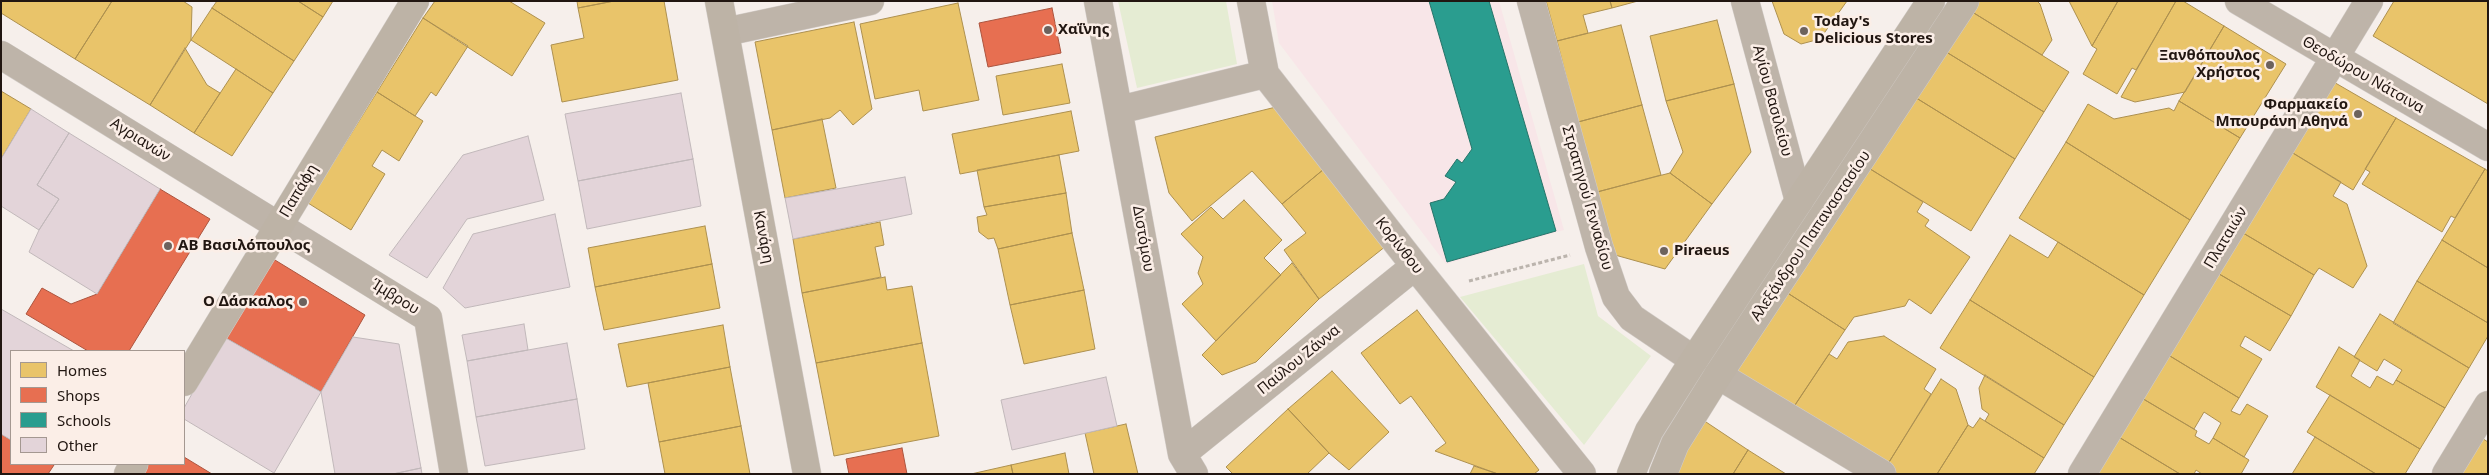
<!DOCTYPE html>
<html>
<head>
<meta charset="utf-8">
<style>
	body { margin:0 }
	#map { position:relative; width:2489px; height:475px; overflow:hidden; background:#f6efeb; font-family:"Noto Sans",sans-serif }
	canvas { display:block }
	.frame { position:absolute; inset:0; border:2px solid #211611; pointer-events:none }
	.legend { position:absolute; left:10px; top:350px; width:175px; height:115px; box-sizing:border-box; background:#fbeee7; border:1px solid #a49891; margin:0; padding:6px 9px; list-style:none; font-size:15px; color:#211611 }
	.legend li { display:flex; align-items:center; gap:10px; height:25px }
	.legend b { width:25px; border:1px solid #a49891 }
</style>
</head>
<body>
<div id="map">
<canvas width="2489" height="475"></canvas>
<div class="frame"></div>
<ul class="legend">
<li><b style="height:14px;background:#e9c46a"></b>Homes</li>
<li><b style="height:14px;background:#e76f51"></b>Shops</li>
<li><b style="height:14px;background:#2a9d8f"></b>Schools</li>
<li><b style="height:14px;background:#e3d4d9"></b>Other</li>
</ul>
</div>
<script>
const g = document.querySelector('canvas').getContext('2d');
g.lineJoin = 'round';
function paint(path, color) {
  g.fillStyle = color;
  g.fill(path, 'evenodd');
}
function toPath(rows) {
  const path = new Path2D();
  for (const r of rows) {
    path.moveTo(r[0], r[1]);
    for (let i = 2; i < r.length; i += 2) path.lineTo(r[i], r[i + 1]);
  }
  return path;
}
function trace(path, color, width, dash) {
  g.strokeStyle = color;
  g.lineWidth = width;
  g.lineCap = dash ? 'butt' : 'round';
  g.setLineDash(dash || []);
  g.stroke(path);
}
function write(font, color, halo, rows, align = 'center') {
  g.font = font + ' "Noto Sans",sans-serif';
  g.lineWidth = 5;
  g.setLineDash([]);
  g.textBaseline = 'middle';
  g.strokeStyle = halo;
  g.fillStyle = color;
  for (const [text, x, y, turn = 0] of rows) {
    g.save();
    g.translate(x, y);
    g.rotate((+turn || 0) * Math.PI / 180);
    g.textAlign = isNaN(turn) ? turn : align;
    if (halo) g.strokeText(text, 0, 0);
    g.fillText(text, 0, 0);
    g.restore();
  }
}
const education = toPath([
	[1272,1,1499,1,1564,230,1446,264,1279,43]
]);
const green = toPath([
	[1118,1,1226,1,1237,64,1137,88],
	[1584,264,1598,316,1651,356,1584,445,1460,297]
]);
const homes = toPath([
	[1,1,112,1,75,59,1,13,1,1],
	[112,1,183,1,192,7,191,40,150,105,75,59,112,1],
	[217,1,298,1,323,17,294,61,212,8,217,1],
	[298,1,333,1,323,17,298,1],
	[435,1,509,1,545,23,512,76,423,18,435,1],
	[577,1,614,1,578,8,577,1],
	[614,1,664,1,678,80,562,102,551,45,584,38,578,8,614,1],
	[1546,1,1610,1,1612,8,1583,15,1588,33,1557,41,1546,1],
	[1610,1,1638,1,1612,8,1610,1],
	[1772,1,1847,1,1820,39,1801,44,1784,34,1772,1],
	[1975,1,2037,1,2040,4,2052,40,2042,55,1969,10,1975,1],
	[2069,1,2118,1,2092,46,2069,1],
	[2118,1,2176,1,2136,70,2132,68,2117,94,2083,74,2097,49,2092,46,2118,1],
	[2176,1,2183,1,2224,26,2185,92,2135,102,2121,97,2176,1],
	[2394,1,2488,1,2488,104,2373,36,2394,1],
	[958,3,979,100,923,111,919,90,875,99,860,24,958,3],
	[212,8,294,61,273,93,191,40,212,8],
	[1969,10,2069,72,2044,112,1943,50,1969,10],
	[423,18,468,46,436,96,431,92,415,116,377,92,423,18],
	[1717,20,1734,84,1666,101,1650,36,1717,20],
	[854,22,872,109,853,125,840,110,830,118,772,130,755,42,854,22],
	[1621,25,1642,105,1578,122,1557,41,1621,25],
	[2224,26,2286,64,2240,138,2179,101,2224,26],
	[185,48,207,85,220,93,194,133,150,105,185,48],
	[1943,50,2044,112,2015,159,1913,96,1943,50],
	[1062,64,1070,103,1003,115,996,76,1062,64],
	[236,69,273,93,232,156,194,133,236,69],
	[2325,77,2396,118,2353,190,2283,147,2325,77],
	[1734,84,1751,152,1712,204,1670,173,1683,152,1666,101,1734,84],
	[1,91,31,109,1,159,1,91],
	[377,92,423,121,399,161,382,150,372,166,385,174,351,230,308,203,377,92],
	[1913,96,2015,159,1971,231,1867,167,1913,96],
	[2179,101,2240,138,2190,220,2066,142,2088,104,2114,119,2169,108,2174,111,2179,101],
	[1642,105,1661,175,1597,192,1578,122,1642,105],
	[1276,107,1324,169,1282,204,1252,171,1192,221,1169,193,1155,137,1276,107],
	[1071,111,1079,151,960,174,952,134,1071,111],
	[2396,118,2485,169,2455,218,2451,216,2442,232,2362,184,2370,172,2365,169,2396,118],
	[822,119,836,188,785,198,772,130,822,119],
	[2066,142,2190,220,2144,295,2019,218,2066,142],
	[2283,147,2341,182,2333,196,2347,204,2367,266,2353,288,2319,268,2314,275,2238,230,2283,147],
	[1059,155,1066,193,984,207,977,170,1059,155],
	[1867,167,1923,202,1917,212,1929,220,1925,226,1970,257,1931,314,1909,299,1905,306,1854,317,1845,330,1786,292,1867,167],
	[1324,169,1386,246,1319,299,1284,250,1306,233,1282,204,1324,169],
	[2485,169,2488,171,2488,268,2442,240,2485,169],
	[1670,173,1712,204,1665,269,1615,255,1597,192,1670,173],
	[1066,193,1072,233,998,249,994,238,988,239,979,232,977,217,987,215,984,207,1066,193],
	[1244,200,1282,240,1264,258,1281,275,1216,341,1182,304,1203,284,1198,273,1203,257,1181,234,1211,207,1223,219,1244,200],
	[880,222,884,245,875,247,881,277,802,293,793,239,880,222],
	[705,226,712,264,595,287,588,248,705,226],
	[2238,230,2314,275,2291,316,2214,271,2238,230],
	[1072,233,1084,290,1010,305,998,249,1072,233],
	[2010,235,2048,258,2058,242,2144,295,2094,377,1970,300,2010,235],
	[2442,240,2488,268,2488,323,2417,281,2442,240],
	[1292,263,1319,299,1256,362,1222,375,1202,355,1292,263],
	[712,264,720,308,604,330,595,287,712,264],
	[2214,271,2291,316,2270,351,2245,336,2240,346,2262,359,2239,398,2165,353,2214,271],
	[885,277,887,290,912,286,922,343,816,363,802,293,885,277],
	[2417,281,2488,323,2488,336,2469,368,2393,323,2417,281],
	[1084,290,1095,349,1024,364,1010,305,1084,290],
	[1786,292,1845,330,1791,411,1731,376,1786,292],
	[1970,300,2094,377,2064,425,1940,348,1970,300],
	[1417,310,1539,470,1534,474,1498,474,1435,451,1446,443,1411,396,1400,404,1361,353,1417,310],
	[2380,314,2469,368,2445,408,2396,380,2402,370,2384,359,2377,371,2354,357,2380,314],
	[723,325,730,367,627,387,618,344,723,325],
	[1884,336,1936,369,1924,389,1931,394,1886,467,1791,411,1829,354,1837,359,1848,342,1884,336],
	[922,343,939,436,834,456,816,363,922,343],
	[2339,347,2360,360,2351,376,2370,388,2377,376,2393,385,2396,380,2445,408,2420,449,2316,387,2339,347],
	[2165,353,2239,398,2231,411,2240,415,2247,404,2268,416,2244,457,2213,438,2221,423,2204,412,2194,429,2140,397,2165,353],
	[730,367,741,426,659,442,648,383,730,367],
	[1332,371,1389,432,1349,470,1329,453,1288,409,1332,371],
	[1985,375,2064,425,2044,458,1985,421,1989,414,1982,409,1979,388,1985,375],
	[1941,379,1956,389,1968,425,1937,474,1898,474,1886,467,1941,379],
	[2330,395,2420,449,2405,474,2376,474,2307,432,2330,395],
	[2140,397,2197,431,2195,436,2209,444,2213,438,2249,460,2241,474,2202,474,2196,470,2194,474,2180,474,2117,436,2140,397],
	[1288,409,1329,453,1307,474,1233,474,1226,467,1288,409],
	[1697,416,1748,450,1733,474,1670,474,1697,416],
	[1980,418,2044,458,2034,474,1937,474,1968,425,1973,428,1980,418],
	[1126,424,1138,474,1094,474,1085,433,1126,424],
	[741,426,750,474,665,474,659,442,741,426],
	[2117,436,2180,474,2095,474,2117,436],
	[2315,437,2376,474,2292,474,2315,437],
	[2480,437,2488,442,2488,474,2459,474,2480,437],
	[1748,450,1786,474,1733,474,1748,450],
	[1065,453,1069,474,1013,474,1011,465,1065,453],
	[1011,465,1013,474,971,474,1011,465],
	[1474,466,1498,474,1470,474,1474,466]
]);
const shops = toPath([
	[1052,8,1061,53,988,67,979,23,1052,8],
	[160,189,210,219,129,351,88,351,26,314,42,288,71,304,97,294,160,189],
	[270,257,365,315,321,392,224,337,270,257],
	[1,434,11,440,11,464,52,464,54,465,48,474,1,474,1,434],
	[902,448,907,474,849,474,846,459,902,448],
	[184,457,212,474,132,474,137,464,184,464,184,457]
]);
const schools = toPath([
	[1429,1,1489,1,1556,231,1447,262,1430,203,1444,199,1456,182,1445,176,1457,159,1462,163,1472,149,1429,1]
]);
const building = toPath([
	[681,93,693,159,578,181,565,114,681,93],
	[31,109,69,133,37,185,59,199,39,230,1,206,1,159,31,109],
	[69,133,160,189,97,294,29,252,39,230,59,199,37,185,69,133],
	[528,136,544,200,467,219,427,278,389,255,463,155,528,136],
	[693,159,701,206,587,229,578,181,693,159],
	[905,177,912,214,793,239,785,198,905,177],
	[555,214,570,287,465,308,443,288,473,234,555,214],
	[1,309,74,351,11,351,11,440,1,434,1,309],
	[524,324,528,350,467,361,462,335,524,324],
	[224,337,321,392,274,473,184,419,184,408,224,337],
	[353,337,399,344,421,468,393,474,335,474,321,392,353,337],
	[567,343,577,399,476,417,467,361,567,343],
	[1106,377,1117,426,1012,450,1001,400,1106,377],
	[577,399,585,449,485,466,476,417,577,399],
	[421,468,422,474,393,474,421,468]
]);
const path = toPath([
	[1469,281,1570,255]
]);
const street = toPath([
	[1098,1,1182,454,1194,474],
	[1251,1,1265,74,1415,266,1582,474],
	[1531,1,1599,247,1616,297,1632,318,1694,360],
	[1745,1,1799,201],
	[2239,1,2488,147],
	[725,32,870,1],
	[1,55,428,318,454,474],
	[1119,110,1265,74],
	[1718,375,1882,474],
	[1182,454,1415,266],
	[2082,474,2369,1],
	[2446,474,2488,405]
]);
const secondary = toPath([
	[719,1,807,474],
	[184,382,415,1],
	[128,474,134,464],
	[1631,474,1649,431,1694,360,1931,1],
	[1663,474,1675,444,1718,375,1965,1]
]);
const markers = [
	[1048,30,5,"#6c625d"],
	[1804,31,5,"#6c625d"],
	[2270,65,5,"#6c625d"],
	[2358,114,5,"#6c625d"],
	[168,246,5,"#6c625d"],
	[1664,251,5,"#6c625d"],
	[303,302,5,"#6c625d"]
];
const poiNames = [
	["Today's",1814,22],
	["Delicious Stores",1814,39],
	["Χαΐνης",1058,30],
	["Ξανθόπουλος",2260,56,"right"],
	["Χρήστος",2260,73,"right"],
	["Φαρμακείο",2348,105,"right"],
	["Μπουράνη Αθηνά",2348,122,"right"],
	["ΑΒ Βασιλόπουλος",178,246],
	["Piraeus",1674,251],
	["Ο Δάσκαλος",293,302,"right"]
];
const streetNames = [
	["Θεοδώρου Νάτσινα",2363,75,30],
	["Αγίου Βασιλείου",1772,101,75],
	["Αγριανών",140,140,32],
	["Παπάφη",299,191,-59],
	["Στρατηγού Γενναδίου",1587,198,74],
	["Αλεξάνδρου Παπαναστασίου",1811,236,-56],
	["Κανάρη",763,237,79],
	["Πλαταιών",2226,238,-59],
	["Διστόμου",1143,239,80],
	["Κορίνθου",1399,246,52],
	["Ίμβρου",395,297,32],
	["Παύλου Ζάννα",1299,360,-39]
];
paint(education, '#f8e6e8');
paint(green, '#e5ecd3');
paint(homes, '#e9c46a');
trace(homes, '#ad904f', 1);
paint(shops, '#e76f51');
trace(shops, '#ac543e', 1);
paint(schools, '#2a9d8f');
trace(schools, '#277469', 1);
paint(building, '#e3d4d9');
trace(building, '#c1b8ba', 1);
trace(street, '#d3cdc9', 29);
trace(secondary, '#d3cdc9', 29);
trace(path, '#bbb4ad', 3, [4, 2.5]);
trace(street, '#beb4a9', 28);
trace(secondary, '#bdb3a6', 28);
for (const [x, y, r, color] of markers) {
  const dot = new Path2D();
  dot.arc(x, y, r, 0, 2 * Math.PI);
  g.fillStyle = color;
  g.fill(dot);
  trace(dot, '#fbeee7', 2);
}
write('bold 15px', '#211611', '#fbeee7', poiNames, 'left');
write('15px', '#211611', '#fbeee7', streetNames);
</script>
</body>
</html>
